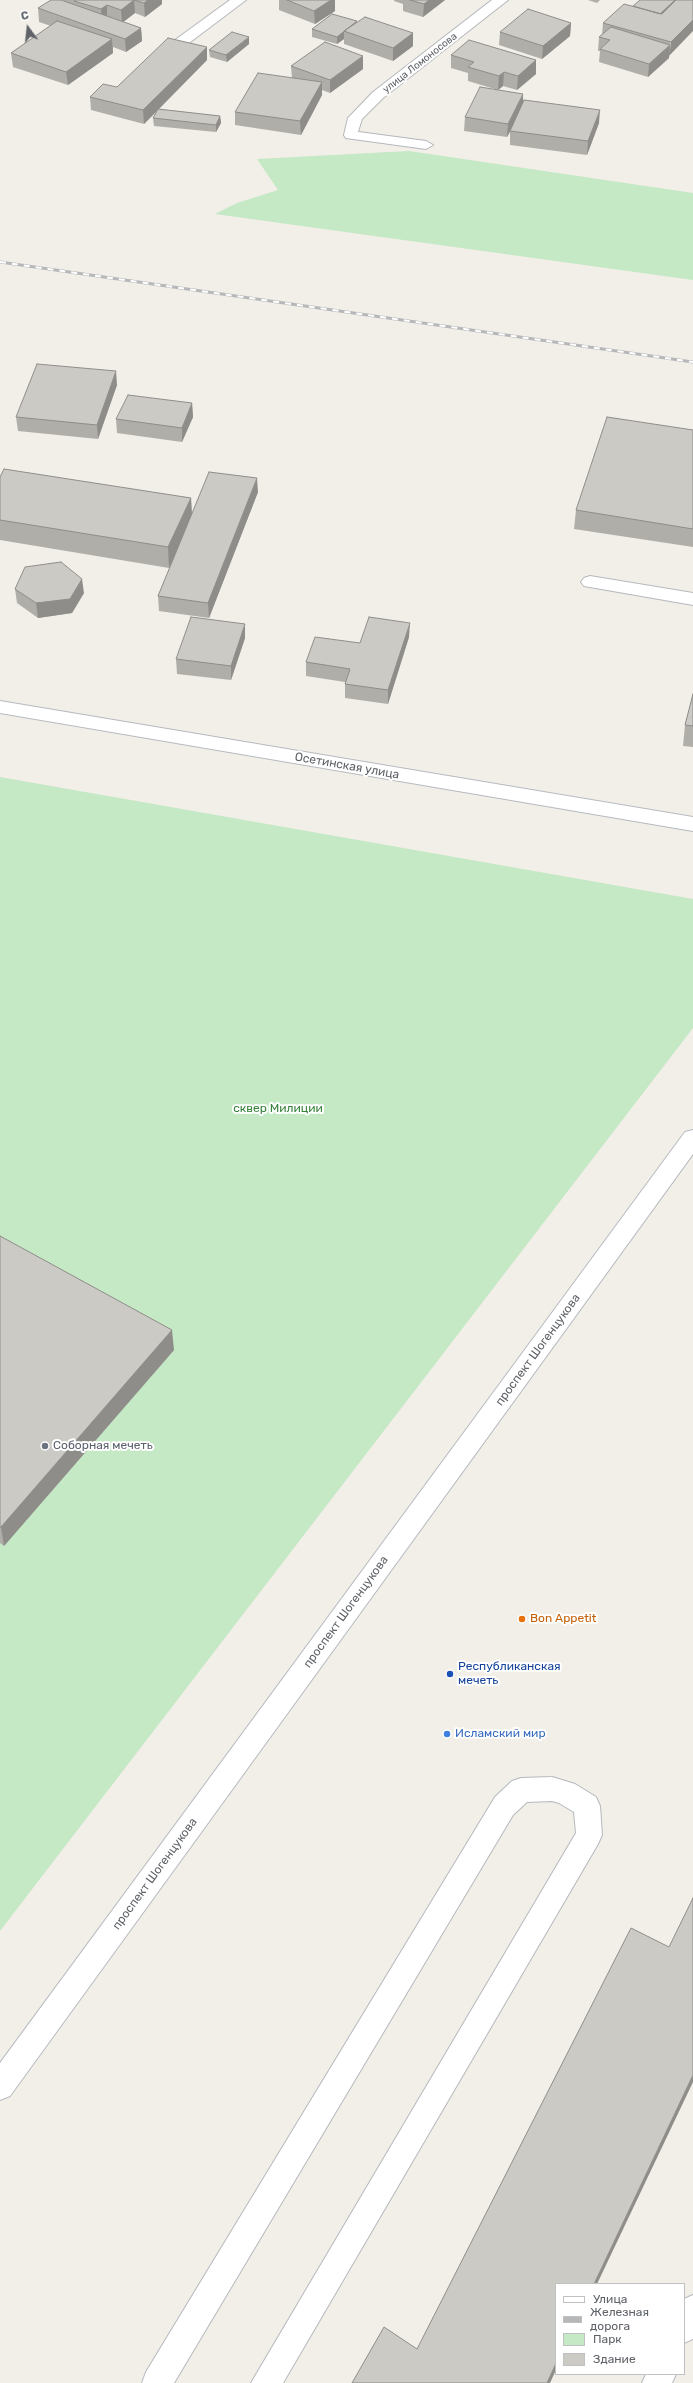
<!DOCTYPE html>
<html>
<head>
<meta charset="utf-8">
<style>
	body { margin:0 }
	#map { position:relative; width:693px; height:2383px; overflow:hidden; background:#f1efe8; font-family:Rubik,sans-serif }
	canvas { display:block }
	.legend { position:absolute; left:555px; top:2283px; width:130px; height:92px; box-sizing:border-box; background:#fff; border:1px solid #bfc1c3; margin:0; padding:5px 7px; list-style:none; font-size:12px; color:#5f6368 }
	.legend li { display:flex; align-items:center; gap:8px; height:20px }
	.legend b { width:20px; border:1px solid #bfc1c3 }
	.north { position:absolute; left:8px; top:8px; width:40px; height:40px; -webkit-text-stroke:3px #fff; paint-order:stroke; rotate:345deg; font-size:11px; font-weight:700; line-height:16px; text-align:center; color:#5f6368 }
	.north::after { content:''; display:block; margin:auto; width:14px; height:18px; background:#5f6368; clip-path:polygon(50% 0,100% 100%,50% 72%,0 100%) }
</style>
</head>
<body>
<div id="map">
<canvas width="693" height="2383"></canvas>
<ul class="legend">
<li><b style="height:5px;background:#fff"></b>Улица</li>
<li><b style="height:5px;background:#b6b7b8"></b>Железная дорога</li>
<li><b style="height:11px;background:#c5e8c5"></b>Парк</li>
<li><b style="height:11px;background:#cccac5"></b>Здание</li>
</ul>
<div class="north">С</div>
</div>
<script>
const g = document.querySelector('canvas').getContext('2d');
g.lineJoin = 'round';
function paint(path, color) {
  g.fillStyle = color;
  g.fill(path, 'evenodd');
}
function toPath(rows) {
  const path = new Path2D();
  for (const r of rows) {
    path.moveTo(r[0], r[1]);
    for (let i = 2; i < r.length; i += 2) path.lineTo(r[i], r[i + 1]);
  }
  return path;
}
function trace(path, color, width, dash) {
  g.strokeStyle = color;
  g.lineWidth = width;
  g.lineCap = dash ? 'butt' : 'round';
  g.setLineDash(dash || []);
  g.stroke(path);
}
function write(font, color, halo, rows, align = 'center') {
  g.font = font + ' Rubik,sans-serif';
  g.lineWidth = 4;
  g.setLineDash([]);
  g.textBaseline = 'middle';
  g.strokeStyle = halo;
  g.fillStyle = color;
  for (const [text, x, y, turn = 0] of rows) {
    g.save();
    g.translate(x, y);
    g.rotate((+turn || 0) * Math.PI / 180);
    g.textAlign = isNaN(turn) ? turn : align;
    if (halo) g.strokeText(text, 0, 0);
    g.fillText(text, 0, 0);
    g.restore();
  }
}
const green = toPath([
	[409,151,693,193,693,280,215,214,237,203,278,190,257,159],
	[0,777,693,899,693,1028,0,1931]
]);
const service = toPath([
	[230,0,246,0,185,46,175,46,173,43,175,40,230,0],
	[351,131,426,141,433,145,426,149,346,138,344,135,351,131],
	[590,576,693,593,693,605,584,586,581,582,584,578,590,576],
	[552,1777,575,1784,596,1797,600,1806,602,1835,598,1844,283,2383,251,2383,576,1833,574,1812,559,1803,552,1801,527,1802,513,1815,174,2383,142,2383,146,2372,495,1797,512,1781,521,1778,552,1777],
	[693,2295,693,2339,684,2343,684,2299,693,2295],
	[646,2374,676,2374,672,2383,642,2383,646,2374]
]);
const minor = toPath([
	[492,0,508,0,383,98,362,119,356,138,346,138,344,135,348,118,373,92,492,0]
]);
const secondary = toPath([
	[0,701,693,817,693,831,0,713,0,701],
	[693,1130,693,1154,10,2096,0,2100,0,2063,685,1132,693,1130]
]);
const rail = toPath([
	[0,262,693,362]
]);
const wall = toPath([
	[64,0,162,0,162,4,145,17,135,13,123,22,141,28,142,41,126,52,113,47,113,53,68,85,13,67,11,53,51,26,39,22,38,8,64,1],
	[279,0,335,0,335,11,315,24,279,10],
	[394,0,445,0,423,17,403,11,403,4,394,1],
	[588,0,600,0,597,3],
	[675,1,669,58,648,77,599,62,600,51,598,51,599,37,602,35,603,23,633,6],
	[357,22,413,33,413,46,393,61,344,44,344,39,337,44,312,37,312,29],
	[571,23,570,36,542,59,499,45,500,32],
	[249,44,227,62,210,57,209,50],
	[451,55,536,60,536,74,517,90,503,86,498,90,468,81,468,73,451,68],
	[363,56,363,69,330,93,322,90,322,95,301,135,235,125,235,112,292,78,291,66],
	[207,60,159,109,220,116,221,123,216,132,154,126,153,118,157,111,144,124,91,110,90,97,117,87],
	[523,102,599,123,587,155,510,145,510,132,507,137,464,131,465,117],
	[117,385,98,439,18,431,16,417],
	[192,403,193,417,182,442,117,433,116,419],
	[693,430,693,547,574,529,576,510],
	[0,477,191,498,192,514,258,492,209,618,159,611,158,596,175,555,169,568,0,540],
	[15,589,84,593,72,613,38,618,17,603],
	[409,637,388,704,345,698,345,682,306,676,306,662,360,643],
	[245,638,231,680,177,674,176,659],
	[693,694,693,747,683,746,685,725],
	[0,1236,174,1350,4,1546,0,1543]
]);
const shadedWall = toPath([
	[134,0,135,13,122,23,121,10],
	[148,0,162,0,162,4,145,17,144,3],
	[331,0,335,0,335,11,315,24,314,11],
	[429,0,445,0,423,17,424,4],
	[675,0,675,7,656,24,657,17],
	[107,5,107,18,102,23,101,9],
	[693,20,693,31,669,56,671,42],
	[571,23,570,36,542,59,543,46],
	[141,28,142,41,126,52,125,39],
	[344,31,344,39,337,44,337,37],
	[413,33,413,46,393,61,393,48],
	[249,37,249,44,227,62,226,55],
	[112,39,113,53,68,85,66,72],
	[670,45,669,58,648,77,649,64],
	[207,47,207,60,144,124,143,110],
	[363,56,363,69,330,93,330,80],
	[536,60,536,74,517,90,518,76],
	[504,72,503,86,498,90,499,76],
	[322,82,322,95,301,135,300,121],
	[523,94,523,107,507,137,508,124],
	[600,110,599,123,587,155,588,141],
	[220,116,221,123,216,132,216,125],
	[116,371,117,385,98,439,97,425],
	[192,403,193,417,182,442,182,428],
	[257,478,258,492,209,618,208,603],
	[191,498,192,519,169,568,168,547],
	[82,579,84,593,72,613,38,618,36,603],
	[410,623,409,637,388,704,388,690],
	[245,624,245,638,231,680,231,666],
	[172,1330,174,1350,4,1546,1,1527],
	[693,2075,693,2082,597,2284,594,2284],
	[556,2363,556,2370,550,2383,547,2383]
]);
const building = toPath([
	[51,0,61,0,141,28,125,39,38,8,51,0],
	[75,0,148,0,144,3,134,0,121,10,107,5,101,9,74,1,75,0],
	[287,0,331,0,314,11,287,0],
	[410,0,429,0,424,4,410,0],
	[640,0,675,0,660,14,633,6,640,0],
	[676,0,693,0,693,20,671,42,603,23,624,4,662,14,676,0],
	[528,9,571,23,543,46,500,32,528,9],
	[332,14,357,21,337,37,312,29,332,14],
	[365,17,413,33,393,48,344,31,365,17],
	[57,21,112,39,66,72,11,53,57,21],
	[611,27,670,45,649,64,600,49,610,40,599,37,611,27],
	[232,32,249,37,226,55,209,50,232,32],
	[168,38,207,47,143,110,90,97,103,84,117,87,168,38],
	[469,40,536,60,518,76,504,72,499,76,468,67,474,62,451,55,469,40],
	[325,42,363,56,330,80,291,66,325,42],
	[258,73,322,82,300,121,235,112,258,73],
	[480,87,523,94,508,124,465,117,480,87],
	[524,100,600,110,588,141,510,131,524,100],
	[158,109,220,116,216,125,153,118,158,109],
	[37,364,116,371,97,425,16,417,37,364],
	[128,395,192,403,182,428,116,419,128,395],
	[607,417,693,430,693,529,576,510,607,417],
	[4,469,191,498,168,547,0,520,0,477,4,469],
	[209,472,257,478,208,603,158,596,209,472],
	[61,562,82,579,70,599,36,603,15,589,25,567,61,562],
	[191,617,245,624,231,666,176,659,191,617],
	[369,617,410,623,388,690,345,684,350,669,306,662,315,637,360,643,369,617],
	[693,694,693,726,685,725,693,694],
	[0,1236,172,1330,1,1527,0,1527,0,1236],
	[693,1898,693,2075,594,2284,556,2284,556,2363,547,2383,352,2383,384,2327,417,2349,631,1928,669,1947,693,1898]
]);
const markers = [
	[45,1446,4,"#6b7280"],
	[522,1619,4,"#e8710a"],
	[450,1674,4,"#1a4fb4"],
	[447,1734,4,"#3f7fe0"]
];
const farStreetnames = [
	["улица Ломоносова",420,63,-38]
];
const streetNames = [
	["Осетинская улица",347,766,10],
	["проспект Шогенцукова",538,1350,-54],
	["проспект Шогенцукова",346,1612,-54],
	["проспект Шогенцукова",155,1874,-54]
];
const parkNames = [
	["сквер Милиции",278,1109]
];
const worshipNames = [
	["Соборная мечеть",53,1446]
];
const foodNames = [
	["Bon Appetit",530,1619]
];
const transitNames = [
	["Республиканская",458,1667],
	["мечеть",458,1681]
];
const shopNames = [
	["Исламский мир",455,1734]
];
paint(green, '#c5e8c5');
trace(service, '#b5b8bc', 2);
trace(minor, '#b5b8bc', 2);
trace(secondary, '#b6babf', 2);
paint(service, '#fff');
paint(minor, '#fff');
paint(secondary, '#fff');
trace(rail, '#b6b7b8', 3);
trace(rail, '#fff', 2, [6]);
paint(wall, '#afaea9');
paint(shadedWall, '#8f8d8a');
paint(building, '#cccac5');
trace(building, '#8f8d8a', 1);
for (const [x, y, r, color] of markers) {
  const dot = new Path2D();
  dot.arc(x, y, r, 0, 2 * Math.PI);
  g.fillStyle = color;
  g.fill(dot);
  trace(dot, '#fff', 1.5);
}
write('10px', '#5f6368', '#fff', farStreetnames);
write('12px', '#5f6368', '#fff', streetNames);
write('12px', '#348238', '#fff', parkNames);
write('12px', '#5b616d', '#fff', worshipNames, 'left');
write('12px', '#c56008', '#fff', foodNames, 'left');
write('12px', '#164399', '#fff', transitNames, 'left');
write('12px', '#366cbe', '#fff', shopNames, 'left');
</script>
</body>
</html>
